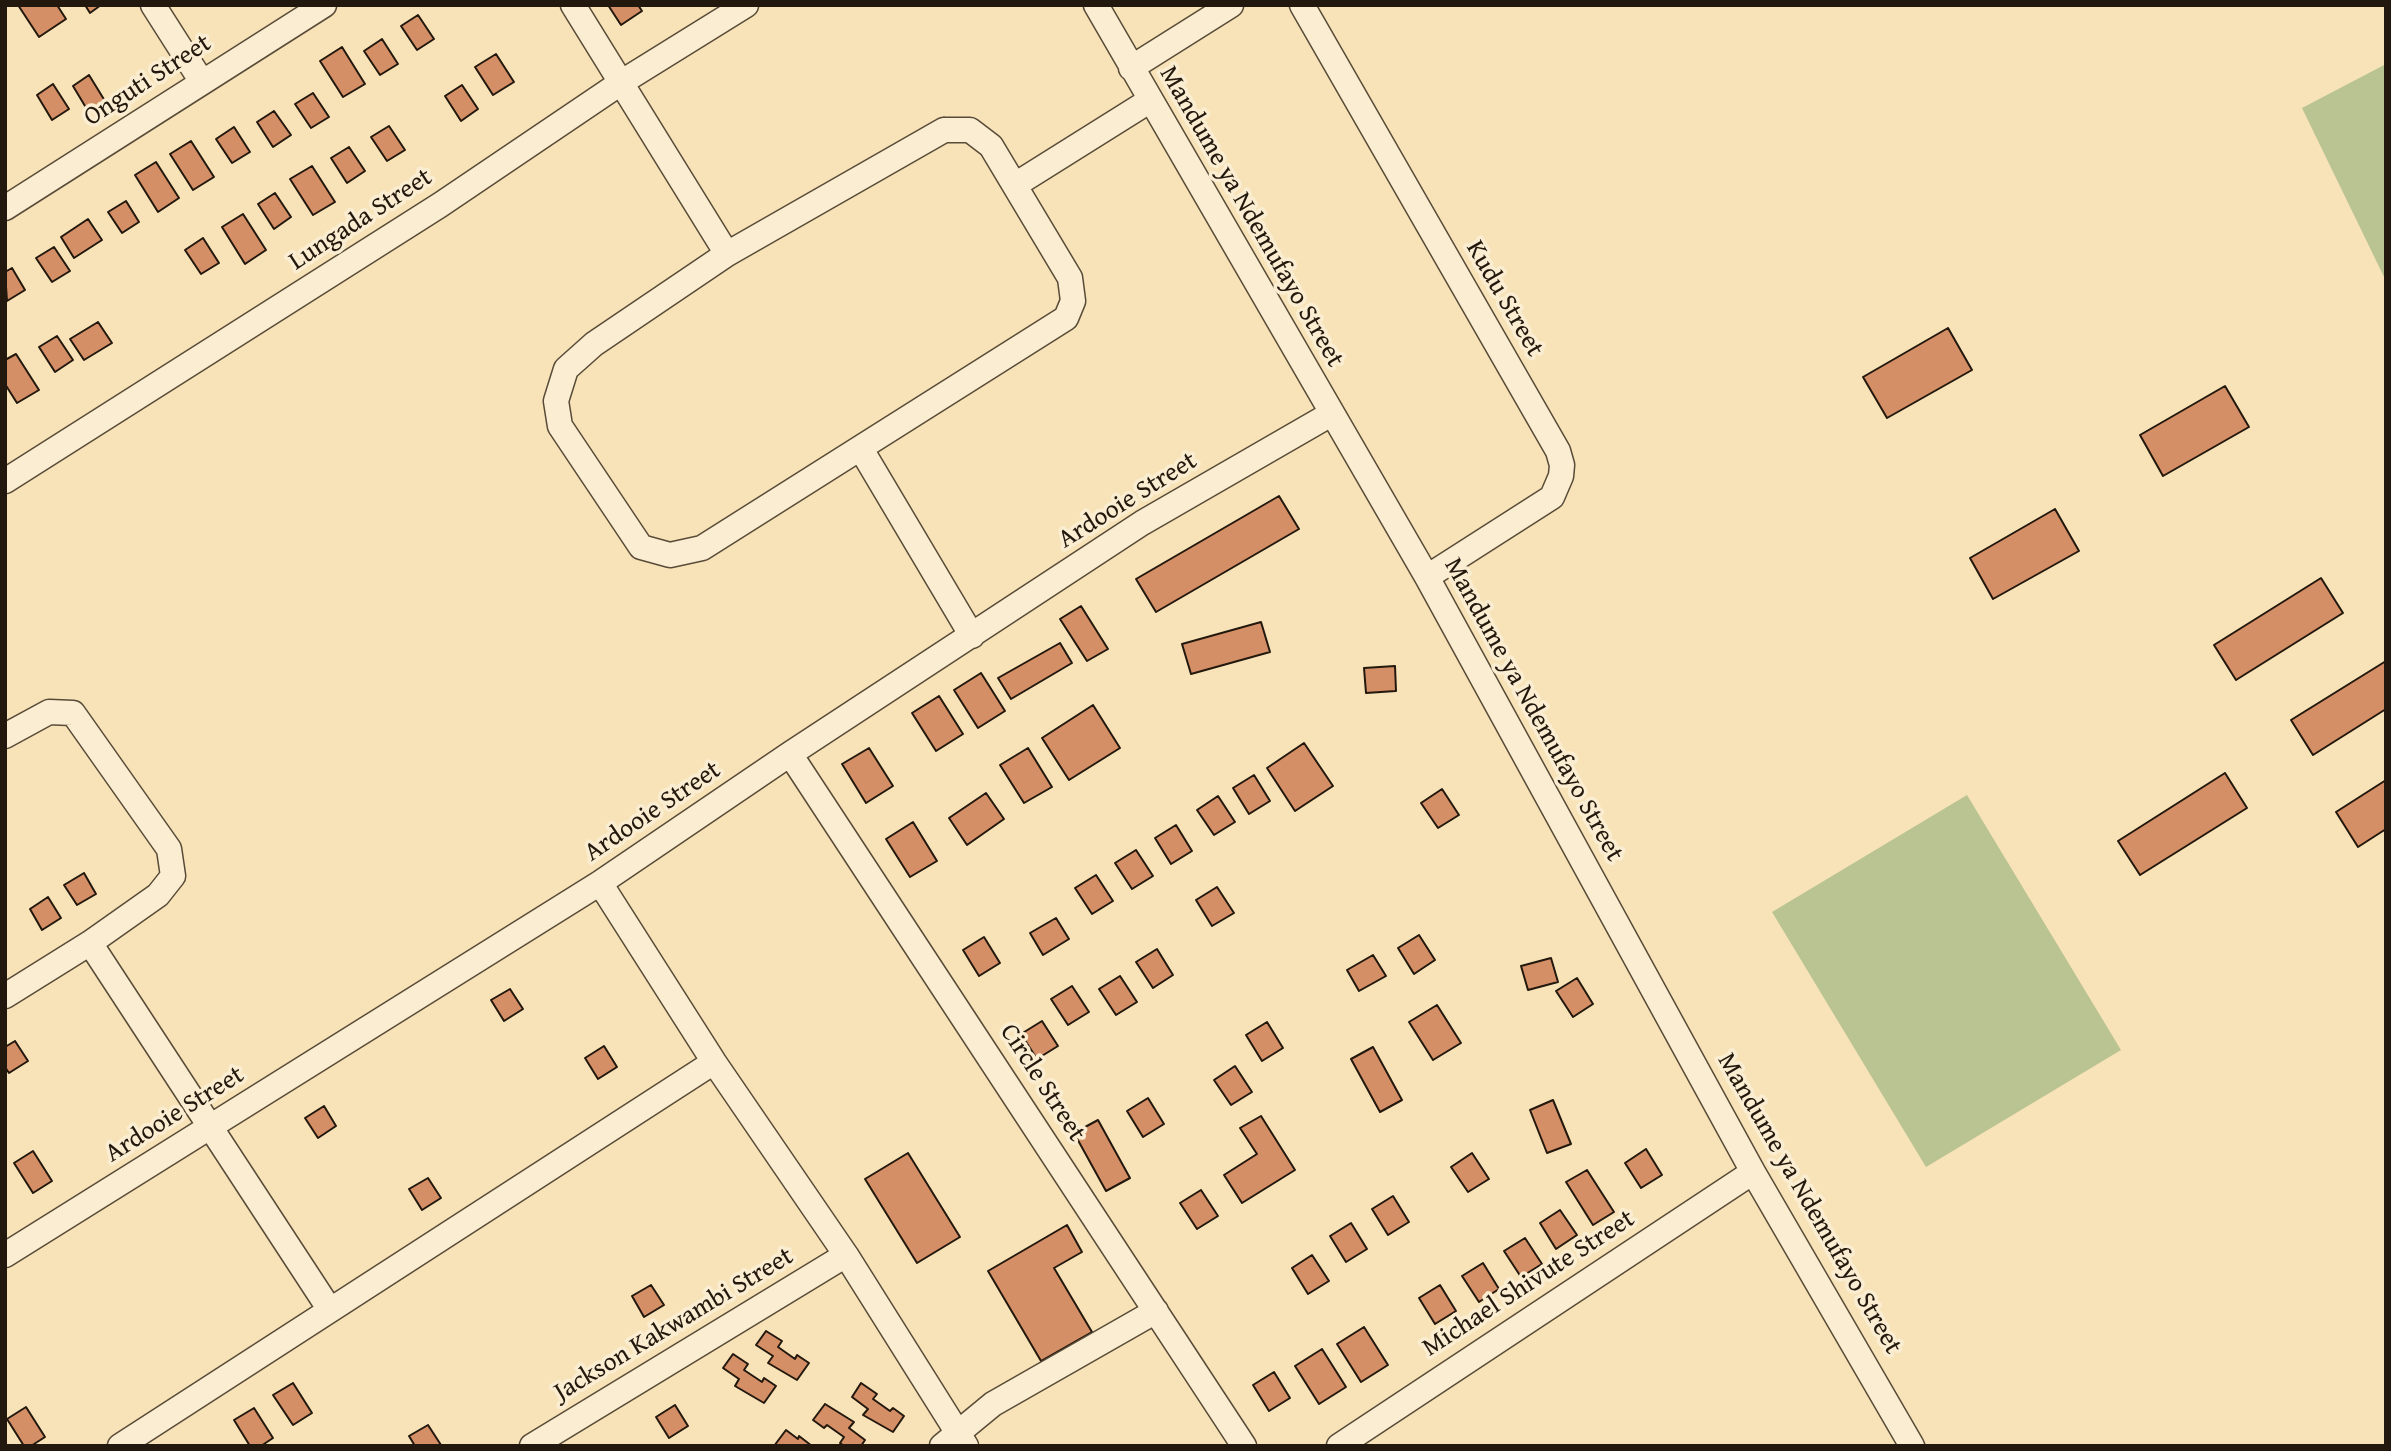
<!DOCTYPE html>
<html>
<head>
<meta charset="utf-8">
<style>
	body { margin:0 }
	#map { position:relative; width:2391px; height:1451px; overflow:hidden; background:#f8e3b8; font-family:"Gentium Book Plus",serif }
	canvas { display:block }
	.frame { position:absolute; inset:0; border:7px solid #23180d; pointer-events:none }
</style>
</head>
<body>
<div id="map">
<canvas width="2391" height="1451"></canvas>
<div class="frame"></div>
</div>
<script>
const g = document.querySelector('canvas').getContext('2d');
g.lineJoin = 'round';
function paint(path, color) {
  g.fillStyle = color;
  g.fill(path, 'evenodd');
}
function toPath(rows) {
  const path = new Path2D();
  for (const r of rows) {
    path.moveTo(r[0], r[1]);
    for (let i = 2; i < r.length; i += 2) path.lineTo(r[i], r[i + 1]);
  }
  return path;
}
function trace(path, color, width, dash) {
  g.strokeStyle = color;
  g.lineWidth = width;
  g.lineCap = dash ? 'butt' : 'round';
  g.setLineDash(dash || []);
  g.stroke(path);
}
function write(font, color, halo, rows, align = 'center') {
  g.font = font + ' "Gentium Book Plus",serif';
  g.lineWidth = 7;
  g.setLineDash([]);
  g.textBaseline = 'middle';
  g.strokeStyle = halo;
  g.fillStyle = color;
  for (const [text, x, y, turn = 0] of rows) {
    g.save();
    g.translate(x, y);
    g.rotate((+turn || 0) * Math.PI / 180);
    g.textAlign = isNaN(turn) ? turn : align;
    if (halo) g.strokeText(text, 0, 0);
    g.fillText(text, 0, 0);
    g.restore();
  }
}
const green = toPath([
	[2386,64,2386,281,2302,108],
	[1967,795,2121,1050,1926,1167,1772,912]
]);
const building = toPath([
	[18,5,57,5,66,19,39,37,18,5],
	[85,5,101,5,90,13,85,5],
	[608,5,638,5,642,11,621,25,608,5],
	[418,15,434,39,417,50,401,26,418,15],
	[382,39,398,64,380,75,364,51,382,39],
	[342,47,365,84,343,97,320,61,342,47],
	[496,54,514,82,493,95,475,67,496,54],
	[89,75,105,101,88,111,73,86,89,75],
	[53,84,69,109,52,120,37,95,53,84],
	[462,85,478,109,461,121,445,96,462,85],
	[313,93,329,117,311,128,295,104,313,93],
	[274,111,291,135,273,147,257,122,274,111],
	[389,126,405,150,387,161,371,137,389,126],
	[234,127,250,152,232,163,216,139,234,127],
	[191,141,214,177,193,190,170,154,191,141],
	[349,147,365,171,347,183,331,158,349,147],
	[156,162,179,198,158,212,135,175,156,162],
	[312,166,335,202,313,215,290,179,312,166],
	[275,193,291,217,274,229,258,204,275,193],
	[126,201,139,222,122,233,108,212,126,201],
	[243,214,266,250,245,264,222,227,243,214],
	[88,219,102,240,74,258,61,237,88,219],
	[203,238,219,263,201,274,185,250,203,238],
	[54,247,70,271,52,282,36,258,54,247],
	[12,268,25,290,7,301,5,272,12,268],
	[98,322,112,343,84,360,70,339,98,322],
	[1948,328,1972,370,1887,418,1863,377,1948,328],
	[57,336,73,360,55,372,39,347,57,336],
	[16,354,39,390,17,403,5,384,5,360,16,354],
	[2225,386,2249,427,2163,476,2140,435,2225,386],
	[1279,496,1299,529,1156,612,1136,579,1279,496],
	[2055,509,2079,551,1993,599,1970,558,2055,509],
	[2321,578,2343,613,2236,680,2214,645,2321,578],
	[1081,606,1108,649,1087,661,1060,619,1081,606],
	[1261,622,1270,652,1191,674,1182,644,1261,622],
	[1060,643,1072,663,1011,699,998,678,1060,643],
	[2386,661,2386,709,2313,755,2291,720,2386,661],
	[1395,666,1396,691,1366,693,1364,668,1395,666],
	[981,673,1005,711,978,728,954,690,981,673],
	[939,696,963,734,936,751,912,713,939,696],
	[1093,705,1120,748,1069,780,1042,738,1093,705],
	[1304,743,1333,786,1295,811,1267,768,1304,743],
	[869,748,893,786,866,803,842,764,869,748],
	[1028,748,1052,787,1024,803,1000,765,1028,748],
	[2225,773,2247,808,2140,875,2118,841,2225,773],
	[1254,775,1270,801,1249,814,1233,788,1254,775],
	[2386,780,2386,829,2358,847,2336,812,2386,780],
	[1442,789,1459,815,1438,828,1421,803,1442,789],
	[986,793,1004,819,967,845,949,818,986,793],
	[1218,796,1235,822,1214,835,1197,810,1218,796],
	[913,822,937,861,910,877,886,839,913,822],
	[1176,825,1192,851,1171,864,1155,838,1176,825],
	[1136,850,1153,876,1132,889,1115,863,1136,850],
	[84,873,96,894,77,905,64,885,84,873],
	[1096,875,1113,901,1092,914,1075,888,1096,875],
	[1217,887,1234,913,1212,926,1196,900,1217,887],
	[48,897,61,918,42,930,30,909,48,897],
	[1056,918,1069,939,1043,955,1030,933,1056,918],
	[1419,935,1435,960,1414,974,1398,948,1419,935],
	[984,937,1000,963,979,976,963,950,984,937],
	[1157,949,1173,975,1153,988,1136,962,1157,949],
	[1373,955,1386,976,1359,991,1347,970,1373,955],
	[1551,958,1558,982,1528,990,1521,966,1551,958],
	[1120,976,1137,1002,1116,1015,1099,989,1120,976],
	[1577,978,1593,1004,1573,1017,1556,991,1577,978],
	[1072,986,1089,1012,1068,1025,1051,999,1072,986],
	[510,989,523,1009,504,1021,491,1000,510,989],
	[1437,1005,1461,1043,1433,1060,1409,1022,1437,1005],
	[1042,1021,1058,1046,1037,1059,1021,1034,1042,1021],
	[1267,1022,1283,1048,1262,1061,1246,1035,1267,1022],
	[15,1041,28,1061,9,1073,5,1067,5,1047,15,1041],
	[604,1046,617,1067,598,1079,585,1058,604,1046],
	[1373,1047,1402,1100,1380,1112,1351,1059,1373,1047],
	[1235,1066,1252,1092,1231,1105,1214,1080,1235,1066],
	[1148,1098,1164,1124,1143,1137,1127,1111,1148,1098],
	[1553,1100,1571,1144,1547,1153,1530,1110,1553,1100],
	[324,1106,336,1126,318,1138,305,1118,324,1106],
	[1261,1116,1295,1170,1242,1203,1224,1175,1257,1154,1240,1128,1261,1116],
	[1098,1120,1130,1178,1106,1191,1074,1133,1098,1120],
	[1646,1149,1662,1175,1641,1188,1625,1163,1646,1149],
	[33,1151,52,1181,33,1193,14,1163,33,1151],
	[908,1153,960,1237,917,1263,865,1179,908,1153],
	[1472,1153,1489,1179,1468,1192,1451,1167,1472,1153],
	[1587,1170,1614,1212,1593,1225,1566,1182,1587,1170],
	[428,1178,441,1198,422,1210,409,1189,428,1178],
	[1201,1190,1218,1216,1197,1229,1180,1203,1201,1190],
	[1393,1196,1409,1222,1388,1235,1372,1209,1393,1196],
	[1560,1210,1577,1235,1556,1249,1540,1223,1560,1210],
	[1351,1223,1367,1249,1346,1262,1330,1236,1351,1223],
	[1067,1225,1082,1252,1054,1268,1092,1332,1041,1361,988,1271,1067,1225],
	[1525,1238,1542,1264,1521,1277,1504,1251,1525,1238],
	[1312,1255,1329,1281,1308,1294,1292,1268,1312,1255],
	[1483,1263,1499,1289,1479,1302,1462,1276,1483,1263],
	[651,1285,664,1305,644,1317,632,1296,651,1285],
	[1440,1285,1456,1311,1435,1324,1419,1298,1440,1285],
	[1364,1327,1388,1365,1361,1382,1337,1344,1364,1327],
	[766,1331,782,1341,778,1347,795,1359,797,1355,809,1363,797,1380,768,1363,773,1356,756,1345,766,1331],
	[1322,1349,1346,1387,1319,1404,1295,1366,1322,1349],
	[733,1354,748,1364,744,1370,762,1382,764,1378,776,1386,764,1403,735,1386,739,1379,723,1368,733,1354],
	[1274,1372,1290,1398,1269,1411,1253,1385,1274,1372],
	[293,1383,312,1413,293,1425,273,1395,293,1383],
	[861,1383,877,1394,873,1399,890,1411,893,1408,904,1416,893,1432,863,1415,868,1409,852,1397,861,1383],
	[825,1404,854,1422,849,1428,865,1440,861,1446,844,1446,840,1443,844,1437,827,1425,824,1428,813,1420,825,1404],
	[675,1405,688,1426,669,1438,656,1417,675,1405],
	[26,1407,45,1437,31,1446,24,1446,7,1419,26,1407],
	[254,1408,273,1438,261,1446,250,1446,234,1420,254,1408],
	[428,1425,441,1445,415,1446,409,1436,428,1425],
	[786,1430,798,1439,799,1436,812,1446,774,1446,786,1430]
]);
const minor = toPath([
	[153,5,202,82],
	[573,5,727,254],
	[1096,5,1427,577,1753,1172,1912,1446],
	[1302,5,1558,451,1562,465,1561,476,1552,497,1427,577],
	[1131,68,1231,5],
	[944,130,970,130,991,146,1070,278,1073,301,1066,318,702,548,670,555,641,547,560,426,556,401,566,369,594,344,727,254,944,130],
	[1015,185,1149,101],
	[5,208,324,5],
	[861,449,972,636],
	[5,481,440,205,622,82,746,5],
	[5,736,49,712,73,713,169,849,173,876,158,895,90,943,5,996],
	[790,754,1244,1446],
	[600,883,714,1062,846,1255,966,1446],
	[90,943,330,1310],
	[5,1255,600,883,790,754,1142,523,1331,414],
	[120,1446,714,1062],
	[532,1446,846,1255],
	[942,1446,993,1404,1156,1311],
	[1339,1446,1753,1172]
]);
const streetNames = [
	["Onguti Street",148,81,-33],
	["Mandume ya Ndemufayo Street",1251,217,60],
	["Lungada Street",361,220,-33],
	["Kudu Street",1504,299,60],
	["Ardooie Street",1128,501,-32],
	["Mandume ya Ndemufayo Street",1533,710,61],
	["Ardooie Street",653,812,-34],
	["Circle Street",1042,1083,57],
	["Ardooie Street",175,1115,-32],
	["Mandume ya Ndemufayo Street",1809,1204,60],
	["Michael Shivute Street",1529,1284,-33],
	["Jackson Kakwambi Street",674,1325,-31]
];
paint(green, '#b9c492');
paint(building, '#d58f66');
trace(building, '#23180d', 2);
trace(minor, '#584b38', 27);
trace(minor, '#faedd1', 24);
write('26px', '#23180d', '#faedd1', streetNames);
</script>
</body>
</html>
